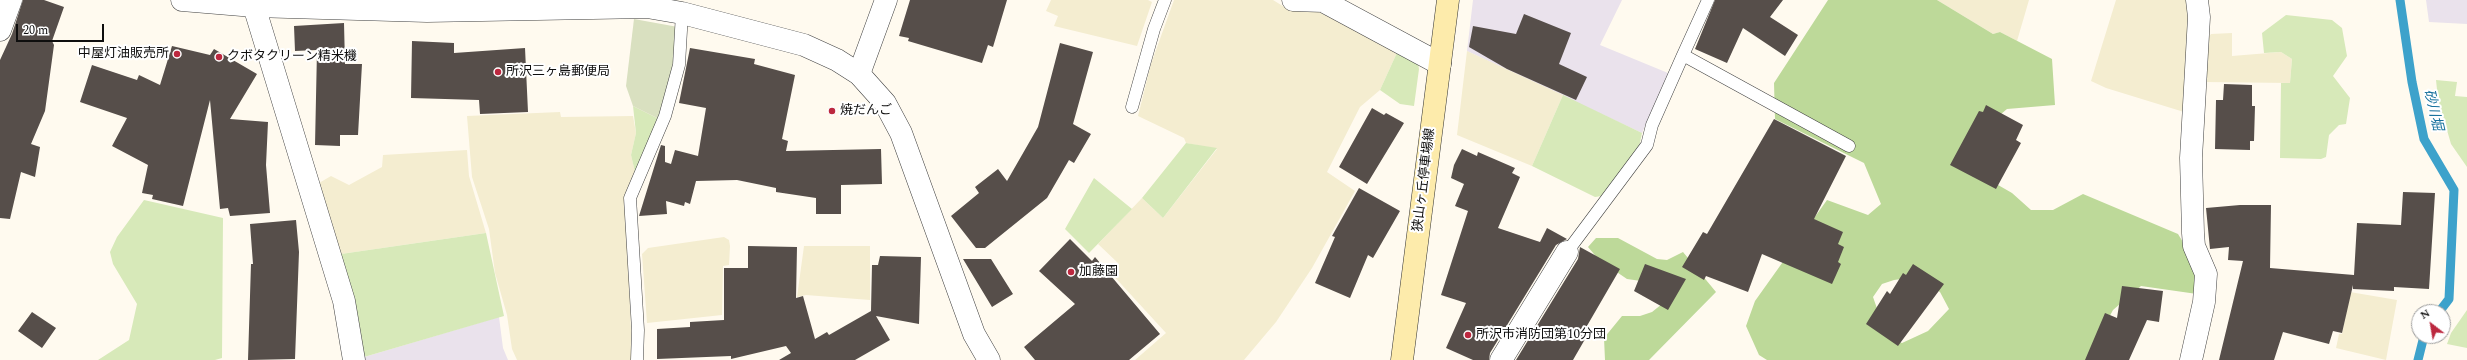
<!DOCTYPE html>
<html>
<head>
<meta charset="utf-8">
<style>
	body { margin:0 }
	#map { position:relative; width:2467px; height:360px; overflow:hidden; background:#fffaef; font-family:Spectral,serif }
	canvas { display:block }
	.north { position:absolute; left:2411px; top:304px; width:40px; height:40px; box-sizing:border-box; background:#fff; border:1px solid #9f9f9f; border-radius:50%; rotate:329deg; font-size:11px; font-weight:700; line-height:16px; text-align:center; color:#0e0e0e }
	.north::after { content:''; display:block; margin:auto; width:14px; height:18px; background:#bc283f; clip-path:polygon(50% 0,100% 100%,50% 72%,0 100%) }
	.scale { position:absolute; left:16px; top:24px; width:88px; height:18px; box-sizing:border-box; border:2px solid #0e0e0e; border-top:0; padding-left:5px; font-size:12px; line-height:14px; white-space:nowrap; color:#0e0e0e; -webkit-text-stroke:3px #fff; paint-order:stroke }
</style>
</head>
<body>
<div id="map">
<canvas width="2467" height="360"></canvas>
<div class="north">N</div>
<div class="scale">20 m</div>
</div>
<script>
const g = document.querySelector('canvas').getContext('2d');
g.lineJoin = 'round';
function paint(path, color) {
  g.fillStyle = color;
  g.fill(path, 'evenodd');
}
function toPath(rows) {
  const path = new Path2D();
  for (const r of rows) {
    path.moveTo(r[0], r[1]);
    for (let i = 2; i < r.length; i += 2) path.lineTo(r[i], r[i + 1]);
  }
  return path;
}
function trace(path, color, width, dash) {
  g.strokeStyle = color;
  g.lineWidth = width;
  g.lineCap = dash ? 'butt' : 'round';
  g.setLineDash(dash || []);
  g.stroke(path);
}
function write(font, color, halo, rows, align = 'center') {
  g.font = font + ' Spectral,"Noto Sans JP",serif';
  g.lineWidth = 4;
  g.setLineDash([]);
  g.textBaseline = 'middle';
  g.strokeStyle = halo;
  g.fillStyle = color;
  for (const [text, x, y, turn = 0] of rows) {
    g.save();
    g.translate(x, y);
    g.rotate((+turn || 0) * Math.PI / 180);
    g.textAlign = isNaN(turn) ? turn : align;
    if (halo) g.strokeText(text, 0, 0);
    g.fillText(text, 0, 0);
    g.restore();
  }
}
const industrial = toPath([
	[1473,0,1622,0,1600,45,1668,73,1642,133,1467,51],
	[2426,0,2467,0,2467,24,2429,22],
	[499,317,503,348,508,360,365,360,364,357]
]);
const farmland = toPath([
	[1051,0,1148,0,1152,2,1137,46,1054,26,1058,16,1046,11],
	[1174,0,1273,0,1286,8,1306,7,1400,46,1380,90,1360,107,1327,172,1355,191,1312,268,1276,322,1244,360,1135,360,1166,333,1110,272,1118,263,1098,244,1142,198,1163,218,1217,149,1186,143,1184,138,1138,116,1151,64],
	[1937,0,2029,0,2017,41,2000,32,1993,34],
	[2116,0,2189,0,2184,112,2106,88,2091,81],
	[2232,33,2232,56,2281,52,2292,59,2290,83,2204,82,2206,41,2211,34],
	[1467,51,1563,95,1532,166,1457,135],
	[560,112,561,117,633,116,636,133,631,155,635,172,626,193,632,360,517,360,512,349,507,315,495,273,489,229,472,177,467,116],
	[467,150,469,176,486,233,341,254,319,183,331,176,349,185,382,167,383,155],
	[724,237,729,240,730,246,729,265,723,266,722,315,647,323,642,254,648,248],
	[804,246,870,246,870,300,806,295,797,297],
	[2350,292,2397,300,2386,360,2336,348,2339,334,2342,334]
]);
const green = toPath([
	[2286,15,2332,20,2342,28,2347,56,2333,76,2350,98,2346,124,2339,125,2329,135,2326,157,2321,159,2280,158,2281,83,2290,83,2292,59,2281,52,2264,53,2262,33],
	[1400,46,1417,59,1419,69,1414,106,1400,104,1380,90],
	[2436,80,2457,82,2455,96,2467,97,2467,167,2451,144,2438,99],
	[1563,95,1642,133,1639,147,1602,196,1595,197,1532,166],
	[633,106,659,119,635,172,631,155,636,133],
	[1186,143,1217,148,1163,218,1142,198],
	[1094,178,1132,209,1089,253,1065,229],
	[144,200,223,218,222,358,215,360,98,360,129,340,137,304,113,264,110,252,117,237],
	[486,233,504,316,364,357,358,316,341,254],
	[2467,310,2467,348,2447,344,2451,333]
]);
const forest = toPath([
	[1828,0,1937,0,1993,34,2000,32,2052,59,2055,105,2007,109,1964,145,1965,166,2012,193,2031,210,2053,210,2083,194,2178,234,2200,270,2197,294,2141,286,2113,310,2086,360,1767,360,1759,355,1746,326,1755,301,1827,200,1868,215,1881,204,1864,163,1775,119,1774,83],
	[1916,277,1940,292,1949,309,1928,331,1902,343,1887,337,1873,297,1882,284,1894,280],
	[1596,238,1618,238,1657,259,1667,260,1683,252,1716,292,1649,360,1605,360,1604,338,1622,316,1640,316,1652,312,1667,300,1655,283,1627,279,1599,260,1588,247]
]);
const cemetery = toPath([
	[634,19,678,27,669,89,659,119,633,106,626,86]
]);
const stream = toPath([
	[2400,0,2412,82,2424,139,2454,190,2449,299,2439,312],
	[2418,360,2424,336]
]);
const building = toPath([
	[23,0,44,0,64,7,52,41,54,45,45,111,31,144,40,147,35,177,21,172,10,219,0,218,0,60,12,34],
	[910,0,1007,0,993,47,988,45,982,63,908,41,909,38,899,36],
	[1715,0,1783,0,1770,17,1798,35,1785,56,1743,28,1727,63,1695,49],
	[1524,14,1571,33,1559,64,1587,77,1576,100,1507,69,1469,47,1473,26,1516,34],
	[344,23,345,64,362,64,358,135,340,135,340,146,315,145,317,50,295,51,294,26],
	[412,41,454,43,454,53,525,48,528,112,480,114,479,100,411,98],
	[1060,43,1093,52,1073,124,1091,134,1074,163,1069,160,1047,198,985,248,976,248,951,216,979,193,975,187,998,169,1007,181,1038,127],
	[172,46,210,55,214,49,257,74,230,119,268,122,266,165,270,213,230,216,228,208,220,209,210,100,183,206,152,199,153,195,142,193,148,165,112,146,127,118,80,102,92,65,137,80,139,75,160,85],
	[690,48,755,59,754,64,795,75,782,139,788,141,786,151,881,149,882,184,841,185,841,214,816,214,816,198,776,192,776,188,737,180,696,181,690,204,685,202,684,206,666,201,667,214,639,216,661,145,665,146,665,162,671,164,675,150,698,156,706,108,679,103],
	[2224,84,2252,85,2252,106,2255,106,2254,141,2250,141,2250,150,2215,149,2216,100,2223,100],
	[1986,105,2023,125,2016,140,2021,143,1996,189,1950,165,1979,111,1983,112],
	[1372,108,1384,115,1386,113,1404,123,1367,184,1339,167],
	[1774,119,1846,156,1814,219,1843,232,1838,244,1844,247,1838,262,1841,264,1832,284,1762,254,1748,292,1706,276,1704,280,1682,267,1703,232,1707,234],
	[1462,149,1477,156,1478,152,1515,168,1512,173,1520,177,1498,228,1540,242,1547,228,1567,239,1556,245,1490,353,1489,360,1473,360,1446,348,1466,303,1441,295,1468,211,1455,206,1464,184,1451,178,1454,165],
	[1359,188,1400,211,1373,258,1368,255,1350,298,1315,283,1335,237,1332,236],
	[2403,192,2435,193,2429,289,2394,287,2394,291,2353,289,2353,285,2342,333,2333,331,2329,344,2283,332,2274,360,2219,360,2243,261,2228,260,2229,247,2210,249,2206,208,2240,205,2271,205,2270,268,2354,275,2357,223,2401,225],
	[296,220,299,252,295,359,248,360,251,264,253,264,250,224],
	[1070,239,1092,261,1095,257,1160,334,1129,360,1035,360,1024,347,1075,304,1039,271],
	[748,246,797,247,796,298,803,296,815,339,827,332,829,335,871,311,872,265,878,265,880,256,921,257,919,324,876,316,890,340,855,360,779,360,791,353,786,346,731,359,731,356,657,359,657,329,690,327,690,322,724,320,724,268,748,268],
	[1580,247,1620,269,1584,331,1588,334,1573,360,1516,360,1578,259],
	[963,259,991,259,1013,294,992,307],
	[1645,264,1686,279,1668,310,1634,291],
	[1913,264,1944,284,1898,346,1866,324,1887,291,1890,294,1903,273,1906,275],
	[2122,286,2163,291,2159,322,2147,320,2129,360,2085,360,2105,313,2117,318],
	[32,312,56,328,42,348,18,331]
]);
const service = toPath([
	[1708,0,1683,55,1849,146],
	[1132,107,1154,29,1165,0],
	[1567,252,1647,145,1652,125,1683,55],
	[637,360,638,330,630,198,665,116,679,65,682,13]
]);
const minor = toPath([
	[1293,0,1323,1,1440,64],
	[254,6,344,301,354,360],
	[0,30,11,0],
	[859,74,886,0],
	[1501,360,1567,252],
	[2191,360,2204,302,2206,274,2194,246,2193,233,2191,158,2199,17,2197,0]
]);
const tertiary = toPath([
	[182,0,254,6,427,11,647,7,682,13,804,45,837,60,859,74,885,103,901,133,974,334,989,360]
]);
const secondary = toPath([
	[1402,360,1448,0]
]);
const markers = [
	[177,54,4,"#bc283f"],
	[219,57,4,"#bc283f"],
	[498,72,4,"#bc283f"],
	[832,111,4,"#bc283f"],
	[1071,272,4,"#bc283f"],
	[1468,335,4,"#bc283f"]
];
const poiNames = [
	["中屋灯油販売所",169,54,"right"],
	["クボタクリーン精米機",227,57],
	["所沢三ヶ島郵便局",506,72],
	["焼だんご",840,111],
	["加藤園",1079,272],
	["所沢市消防団第10分団",1476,335]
];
const streetNames = [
	["狭山ヶ丘停車場線",1425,180,-83]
];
const waterNames = [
	["砂川堀",2432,110,77]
];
paint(industrial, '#eae2ec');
paint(farmland, '#f4edd0');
paint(green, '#d7e9b9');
paint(forest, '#bdd999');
paint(cemetery, '#d9e0c0');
trace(stream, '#3da2cb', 9);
paint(building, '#564e4a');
trace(service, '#414141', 13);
trace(minor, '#414141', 23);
trace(tertiary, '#414141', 23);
trace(secondary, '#303030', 23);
trace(service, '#fff', 12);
trace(minor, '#fff', 22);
trace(tertiary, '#fff', 22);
trace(secondary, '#fdebab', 22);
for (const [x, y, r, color] of markers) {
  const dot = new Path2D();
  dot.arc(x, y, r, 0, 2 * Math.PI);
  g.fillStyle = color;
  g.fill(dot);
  trace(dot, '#fff', 1.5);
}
write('13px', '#0e0e0e', '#fff', poiNames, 'left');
write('13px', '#0e0e0e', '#fff', streetNames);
write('italic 14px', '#19729e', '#fff', waterNames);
</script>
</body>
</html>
